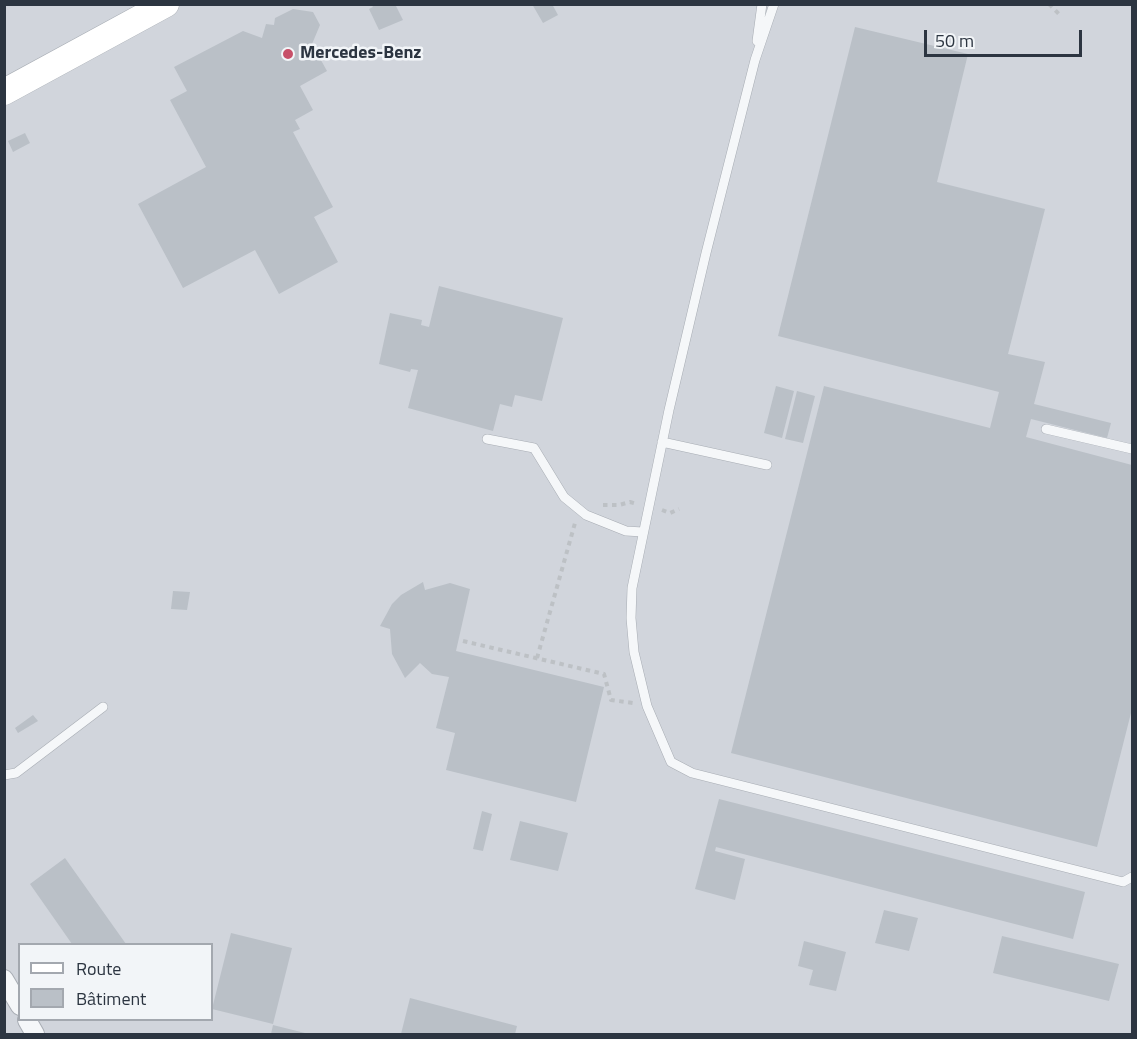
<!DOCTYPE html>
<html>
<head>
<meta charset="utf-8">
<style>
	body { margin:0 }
	#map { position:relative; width:1137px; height:1039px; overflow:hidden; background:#e3e6ea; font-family:"Titillium Web",sans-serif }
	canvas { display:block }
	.frame { position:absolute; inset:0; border:6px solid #2c3541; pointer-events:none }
	.legend { position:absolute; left:18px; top:943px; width:195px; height:78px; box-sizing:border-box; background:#f2f5f8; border:2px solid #a3a8af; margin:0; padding:8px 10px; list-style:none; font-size:18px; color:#2c3541 }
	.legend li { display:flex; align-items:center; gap:12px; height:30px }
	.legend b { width:30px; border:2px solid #a3a8af }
	.scale { position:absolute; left:924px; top:30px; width:158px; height:27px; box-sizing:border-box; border:3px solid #2c3541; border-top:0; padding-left:8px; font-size:18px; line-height:21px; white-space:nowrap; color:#2c3541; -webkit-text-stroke:4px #f2f5f8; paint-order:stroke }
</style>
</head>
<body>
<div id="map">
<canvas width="1137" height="1039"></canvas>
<div class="frame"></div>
<ul class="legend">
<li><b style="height:8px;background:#fff"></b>Route</li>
<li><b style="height:16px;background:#bac0c7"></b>Bâtiment</li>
</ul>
<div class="scale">50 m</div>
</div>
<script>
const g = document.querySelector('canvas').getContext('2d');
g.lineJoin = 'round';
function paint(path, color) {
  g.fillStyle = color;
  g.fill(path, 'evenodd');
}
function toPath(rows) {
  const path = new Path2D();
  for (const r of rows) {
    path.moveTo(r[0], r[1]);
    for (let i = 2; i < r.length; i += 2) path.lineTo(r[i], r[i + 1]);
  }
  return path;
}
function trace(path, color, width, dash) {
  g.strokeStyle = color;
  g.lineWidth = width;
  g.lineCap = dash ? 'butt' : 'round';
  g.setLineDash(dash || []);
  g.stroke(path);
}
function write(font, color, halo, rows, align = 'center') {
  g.font = font + ' "Titillium Web",sans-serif';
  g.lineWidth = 5;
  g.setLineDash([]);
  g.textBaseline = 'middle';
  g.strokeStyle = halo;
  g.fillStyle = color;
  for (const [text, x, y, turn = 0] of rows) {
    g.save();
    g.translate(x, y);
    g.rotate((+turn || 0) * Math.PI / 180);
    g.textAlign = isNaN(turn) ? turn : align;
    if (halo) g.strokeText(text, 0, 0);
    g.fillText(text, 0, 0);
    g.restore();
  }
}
const built = toPath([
	[4,5,1132,5,1132,1034,5,1034],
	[20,944,212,944,212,1020,20,1020]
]);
const building = toPath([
	[371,4,395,4,403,20,379,30,369,9,373,7],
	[532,4,552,4,558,15,543,23],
	[293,9,313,12,320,25,312,44,327,71,300,86,313,110,295,120,300,129,293,132,333,207,314,217,338,262,279,294,255,250,183,288,138,204,206,167,170,100,187,91,174,67,243,31,262,38,266,24,274,25,275,18],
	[855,27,968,54,937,182,1045,209,1008,354,1045,362,1034,404,1111,423,1107,438,1031,419,1026,437,1132,465,1132,709,1097,847,731,753,824,386,990,428,999,392,778,336],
	[25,133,30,143,13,152,8,141],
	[439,286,563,318,542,401,515,395,512,407,500,404,493,431,408,408,418,370,411,369,410,372,379,364,390,313,422,320,421,325,429,327],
	[776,386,794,391,782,438,764,433],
	[797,391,815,396,803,443,785,439],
	[423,582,425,590,450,583,470,589,456,651,604,687,576,802,446,770,455,733,436,728,449,677,432,674,420,663,405,678,392,654,390,629,380,626,392,604,401,595],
	[173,591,190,592,187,610,171,609],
	[33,715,38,721,18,733,15,728],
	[719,799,1085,892,1073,939,716,847,715,851,745,859,735,900,695,889],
	[482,811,492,814,483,851,473,849],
	[520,821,568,833,558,871,510,860],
	[65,858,126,944,72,944,30,884],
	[884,910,918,918,909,951,875,943],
	[231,933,292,948,273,1024,212,1009],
	[1002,936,1119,964,1109,1001,993,973],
	[804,941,846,952,836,991,809,985,813,970,798,966],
	[410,998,517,1026,515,1034,401,1034],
	[273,1025,309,1034,271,1034]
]);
const path = toPath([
	[1049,4,1061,16],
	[603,505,619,505,630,502,637,504],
	[662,510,670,513,679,509],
	[463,641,604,674,611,700,633,703],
	[537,658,575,523]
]);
const lane = toPath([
	[774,4,755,60,706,253,669,410,632,588,631,618,634,652,647,706,671,762,692,773,1123,882,1132,877],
	[757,41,762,4],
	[1046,429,1132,449],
	[487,439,534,448,564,497,586,515,626,531,643,532],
	[662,442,767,465],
	[4,775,16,773,103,707]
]);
const street = toPath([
	[4,979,20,1006],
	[27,1020,35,1034]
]);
const secondary = toPath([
	[4,92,166,4]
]);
const markers = [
	[288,54,6,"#c75069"]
];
const poiNames = [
	["Mercedes-Benz",300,54]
];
paint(built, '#d1d5dc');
paint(building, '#bac0c7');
trace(lane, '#a8adb4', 10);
trace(street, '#a8adb4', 20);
trace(secondary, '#a8adb4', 27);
trace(path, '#bdc1c5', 4, [4.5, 4.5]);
trace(lane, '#f5f7f9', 9);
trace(street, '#f5f7f9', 18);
trace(secondary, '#fff', 26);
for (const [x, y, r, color] of markers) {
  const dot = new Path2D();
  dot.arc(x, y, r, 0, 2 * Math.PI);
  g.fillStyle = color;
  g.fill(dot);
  trace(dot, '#f2f5f8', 2);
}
write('bold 18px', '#2c3541', '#f2f5f8', poiNames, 'left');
</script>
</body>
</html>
